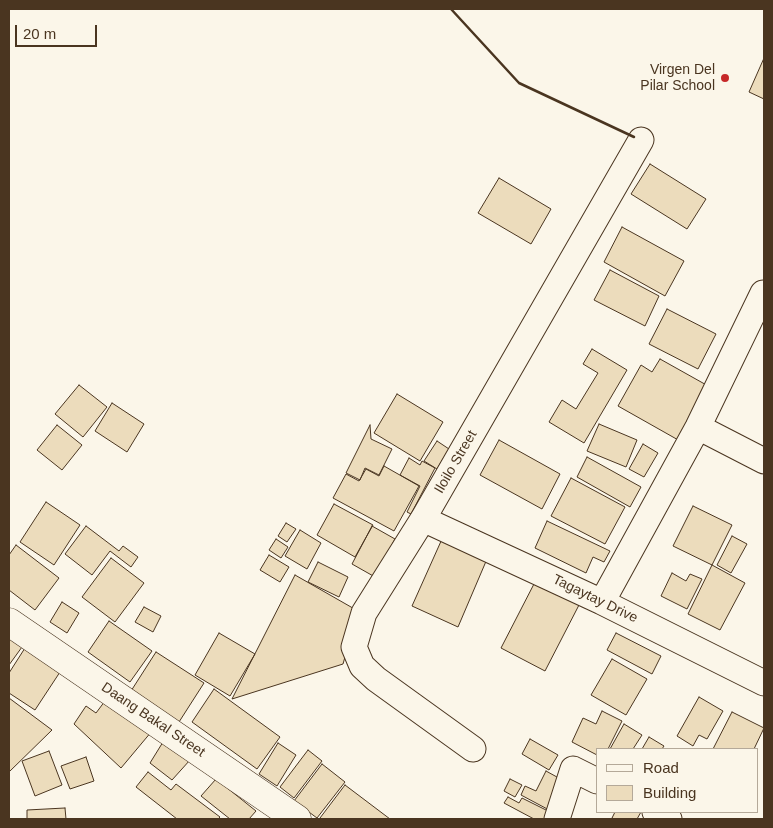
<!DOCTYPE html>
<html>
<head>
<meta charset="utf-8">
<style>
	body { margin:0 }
	#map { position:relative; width:773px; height:828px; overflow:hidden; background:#fbf6e9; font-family:Helvetica,sans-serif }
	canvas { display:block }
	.frame { position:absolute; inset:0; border:10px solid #4a3520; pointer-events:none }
	.legend { position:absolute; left:596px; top:748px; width:162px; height:65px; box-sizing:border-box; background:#fbf6e9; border:1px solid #b4a999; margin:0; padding:6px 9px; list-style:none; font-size:15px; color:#4a3520 }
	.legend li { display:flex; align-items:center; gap:10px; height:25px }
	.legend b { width:25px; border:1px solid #b4a999 }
	.scale { position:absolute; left:15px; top:25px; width:82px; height:22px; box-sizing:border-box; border:2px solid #4a3520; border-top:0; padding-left:6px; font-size:15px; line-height:18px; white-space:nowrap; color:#4a3520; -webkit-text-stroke:4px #fbf6e9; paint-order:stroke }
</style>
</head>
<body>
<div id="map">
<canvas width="773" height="828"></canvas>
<div class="frame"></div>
<ul class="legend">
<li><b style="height:6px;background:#fbf6e9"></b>Road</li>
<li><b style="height:14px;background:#ecdcbc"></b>Building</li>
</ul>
<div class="scale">20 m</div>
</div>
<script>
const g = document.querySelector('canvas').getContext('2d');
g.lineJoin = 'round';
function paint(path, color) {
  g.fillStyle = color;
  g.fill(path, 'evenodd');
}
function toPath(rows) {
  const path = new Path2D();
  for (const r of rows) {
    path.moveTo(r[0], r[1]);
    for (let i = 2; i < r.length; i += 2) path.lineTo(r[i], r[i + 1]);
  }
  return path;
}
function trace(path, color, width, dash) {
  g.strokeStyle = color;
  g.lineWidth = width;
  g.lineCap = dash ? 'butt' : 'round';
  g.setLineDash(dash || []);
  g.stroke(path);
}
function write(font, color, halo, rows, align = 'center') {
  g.font = font + ' Helvetica,sans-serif';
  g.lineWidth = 4;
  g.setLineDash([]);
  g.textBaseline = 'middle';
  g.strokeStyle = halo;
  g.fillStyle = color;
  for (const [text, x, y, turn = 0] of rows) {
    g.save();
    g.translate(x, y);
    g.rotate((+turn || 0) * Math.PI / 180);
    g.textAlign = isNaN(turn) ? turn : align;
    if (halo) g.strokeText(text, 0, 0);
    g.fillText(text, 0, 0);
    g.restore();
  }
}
const building = toPath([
	[764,58,764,99,749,92,764,58],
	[650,164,706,199,687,229,631,194,650,164],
	[499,178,551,209,531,244,478,213,499,178],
	[622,227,684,261,665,296,604,262,622,227],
	[610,270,659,296,645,326,594,300,610,270],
	[667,309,716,334,698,369,649,344,667,309],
	[592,349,627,370,584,443,549,422,562,400,576,409,598,373,583,364,592,349],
	[660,359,710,387,680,441,618,406,641,365,652,372,660,359],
	[79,385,107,407,83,437,55,414,79,385],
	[397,394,443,422,420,461,374,433,397,394],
	[112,403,144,424,127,452,95,431,112,403],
	[599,424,637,440,626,467,587,451,599,424],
	[57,425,82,445,62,470,37,450,57,425],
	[370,425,371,439,392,449,379,475,365,468,360,480,346,473,370,425],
	[499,440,560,474,542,509,480,475,499,440],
	[437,441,449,449,437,469,424,461,437,441],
	[643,444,658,453,644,477,629,469,643,444],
	[587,457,641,487,630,507,577,477,587,457],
	[409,458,420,465,422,461,435,468,411,514,407,512,420,486,400,475,409,458],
	[384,466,419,486,394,531,333,498,346,474,359,481,366,469,379,476,384,466],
	[571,478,625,507,605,544,551,516,571,478],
	[46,502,80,525,54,565,20,542,46,502],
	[334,504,373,525,355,557,317,535,334,504],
	[693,506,732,525,712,565,673,546,693,506],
	[547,521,610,551,604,562,593,557,586,573,535,548,547,521],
	[286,523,296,529,287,542,278,536,286,523],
	[86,526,119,551,123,546,138,557,131,567,110,551,92,575,65,554,86,526],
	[372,526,395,539,375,577,352,564,372,526],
	[300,530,321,543,307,569,285,556,300,530],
	[732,536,747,544,731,573,717,565,732,536],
	[276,539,288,547,281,558,269,550,276,539],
	[442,539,487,559,458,627,412,606,442,539],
	[16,545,59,578,35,610,9,590,9,555,16,545],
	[269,555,289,567,280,582,260,570,269,555],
	[111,558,144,583,115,622,82,597,111,558],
	[318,562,348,577,339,597,308,582,318,562],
	[712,565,745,583,720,630,688,614,712,565],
	[672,573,686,581,690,574,702,579,687,609,661,596,672,573],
	[295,575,358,611,343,664,232,699,295,575],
	[535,582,579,605,545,671,501,648,535,582],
	[62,602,79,613,67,633,50,622,62,602],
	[144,607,161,616,153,632,135,622,144,607],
	[109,621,152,651,130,682,88,652,109,621],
	[219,633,255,654,230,696,195,675,219,633],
	[616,633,661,656,652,674,607,650,616,633],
	[9,637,22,647,9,665,9,637],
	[25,648,60,672,35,710,9,693,9,673,25,648],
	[156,652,204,683,179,722,131,691,156,652],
	[612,659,647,679,626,715,591,695,612,659],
	[214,689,280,737,257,769,192,722,214,689],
	[108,697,152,731,121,768,74,724,86,706,96,713,108,697],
	[699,697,723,711,707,739,699,735,693,746,677,736,699,697],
	[9,698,52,730,9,772,9,698],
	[602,711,622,721,608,749,597,749,597,755,572,742,583,718,596,724,602,711],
	[732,712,764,728,754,749,713,749,732,712],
	[624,724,642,735,633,749,610,749,624,724],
	[649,737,664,746,662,749,642,749,649,737],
	[530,739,558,755,549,770,522,754,530,739],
	[163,742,190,760,172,780,150,763,163,742],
	[278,743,296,755,277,786,259,774,278,743],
	[308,750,322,761,294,798,280,787,308,750],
	[49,751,62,785,35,796,22,761,49,751],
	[86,757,94,781,70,789,61,766,86,757],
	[322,764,345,782,317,818,294,801,322,764],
	[546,771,566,782,551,811,521,795,525,786,536,791,546,771],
	[148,772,171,790,176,784,220,817,218,819,177,819,136,787,148,772],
	[216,779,256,811,249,819,230,819,201,796,216,779],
	[510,779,522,785,515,797,504,791,510,779],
	[345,785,390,819,321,819,320,818,345,785],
	[508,797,519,803,522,798,550,812,546,819,534,819,504,803,508,797],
	[65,808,66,819,27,819,27,810,65,808],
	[615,812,641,812,637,819,615,819,612,818,615,812]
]);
const minor = toPath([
	[698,427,764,461],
	[423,519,602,602,764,683],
	[602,602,698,427,763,293],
	[473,749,376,679,362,666,354,647,364,613,423,519,641,140],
	[655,812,669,819],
	[557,819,573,769,597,781]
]);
const tertiary = toPath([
	[9,622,297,819]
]);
const wall = toPath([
	[451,9,519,83,634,137]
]);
const markers = [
	[725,78,5,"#c62828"]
];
const poiNames = [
	["Virgen Del",715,70],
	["Pilar School",715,86]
];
const streetNames = [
	["Iloilo Street",456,462,-60],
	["Tagaytay Drive",595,599,26],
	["Daang Bakal Street",153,720,34]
];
paint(building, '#ecdcbc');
trace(building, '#4a3520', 1);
trace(minor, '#4a3520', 27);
trace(tertiary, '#4a3520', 29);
trace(minor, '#fbf6e9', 25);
trace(tertiary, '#fbf6e9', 28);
trace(wall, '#4a3520', 2.5);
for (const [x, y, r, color] of markers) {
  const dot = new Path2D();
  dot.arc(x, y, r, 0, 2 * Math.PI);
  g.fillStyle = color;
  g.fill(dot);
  trace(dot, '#fbf6e9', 2);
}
write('14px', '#4a3520', '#fbf6e9', poiNames, 'right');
write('14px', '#4a3520', '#fbf6e9', streetNames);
</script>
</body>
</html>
